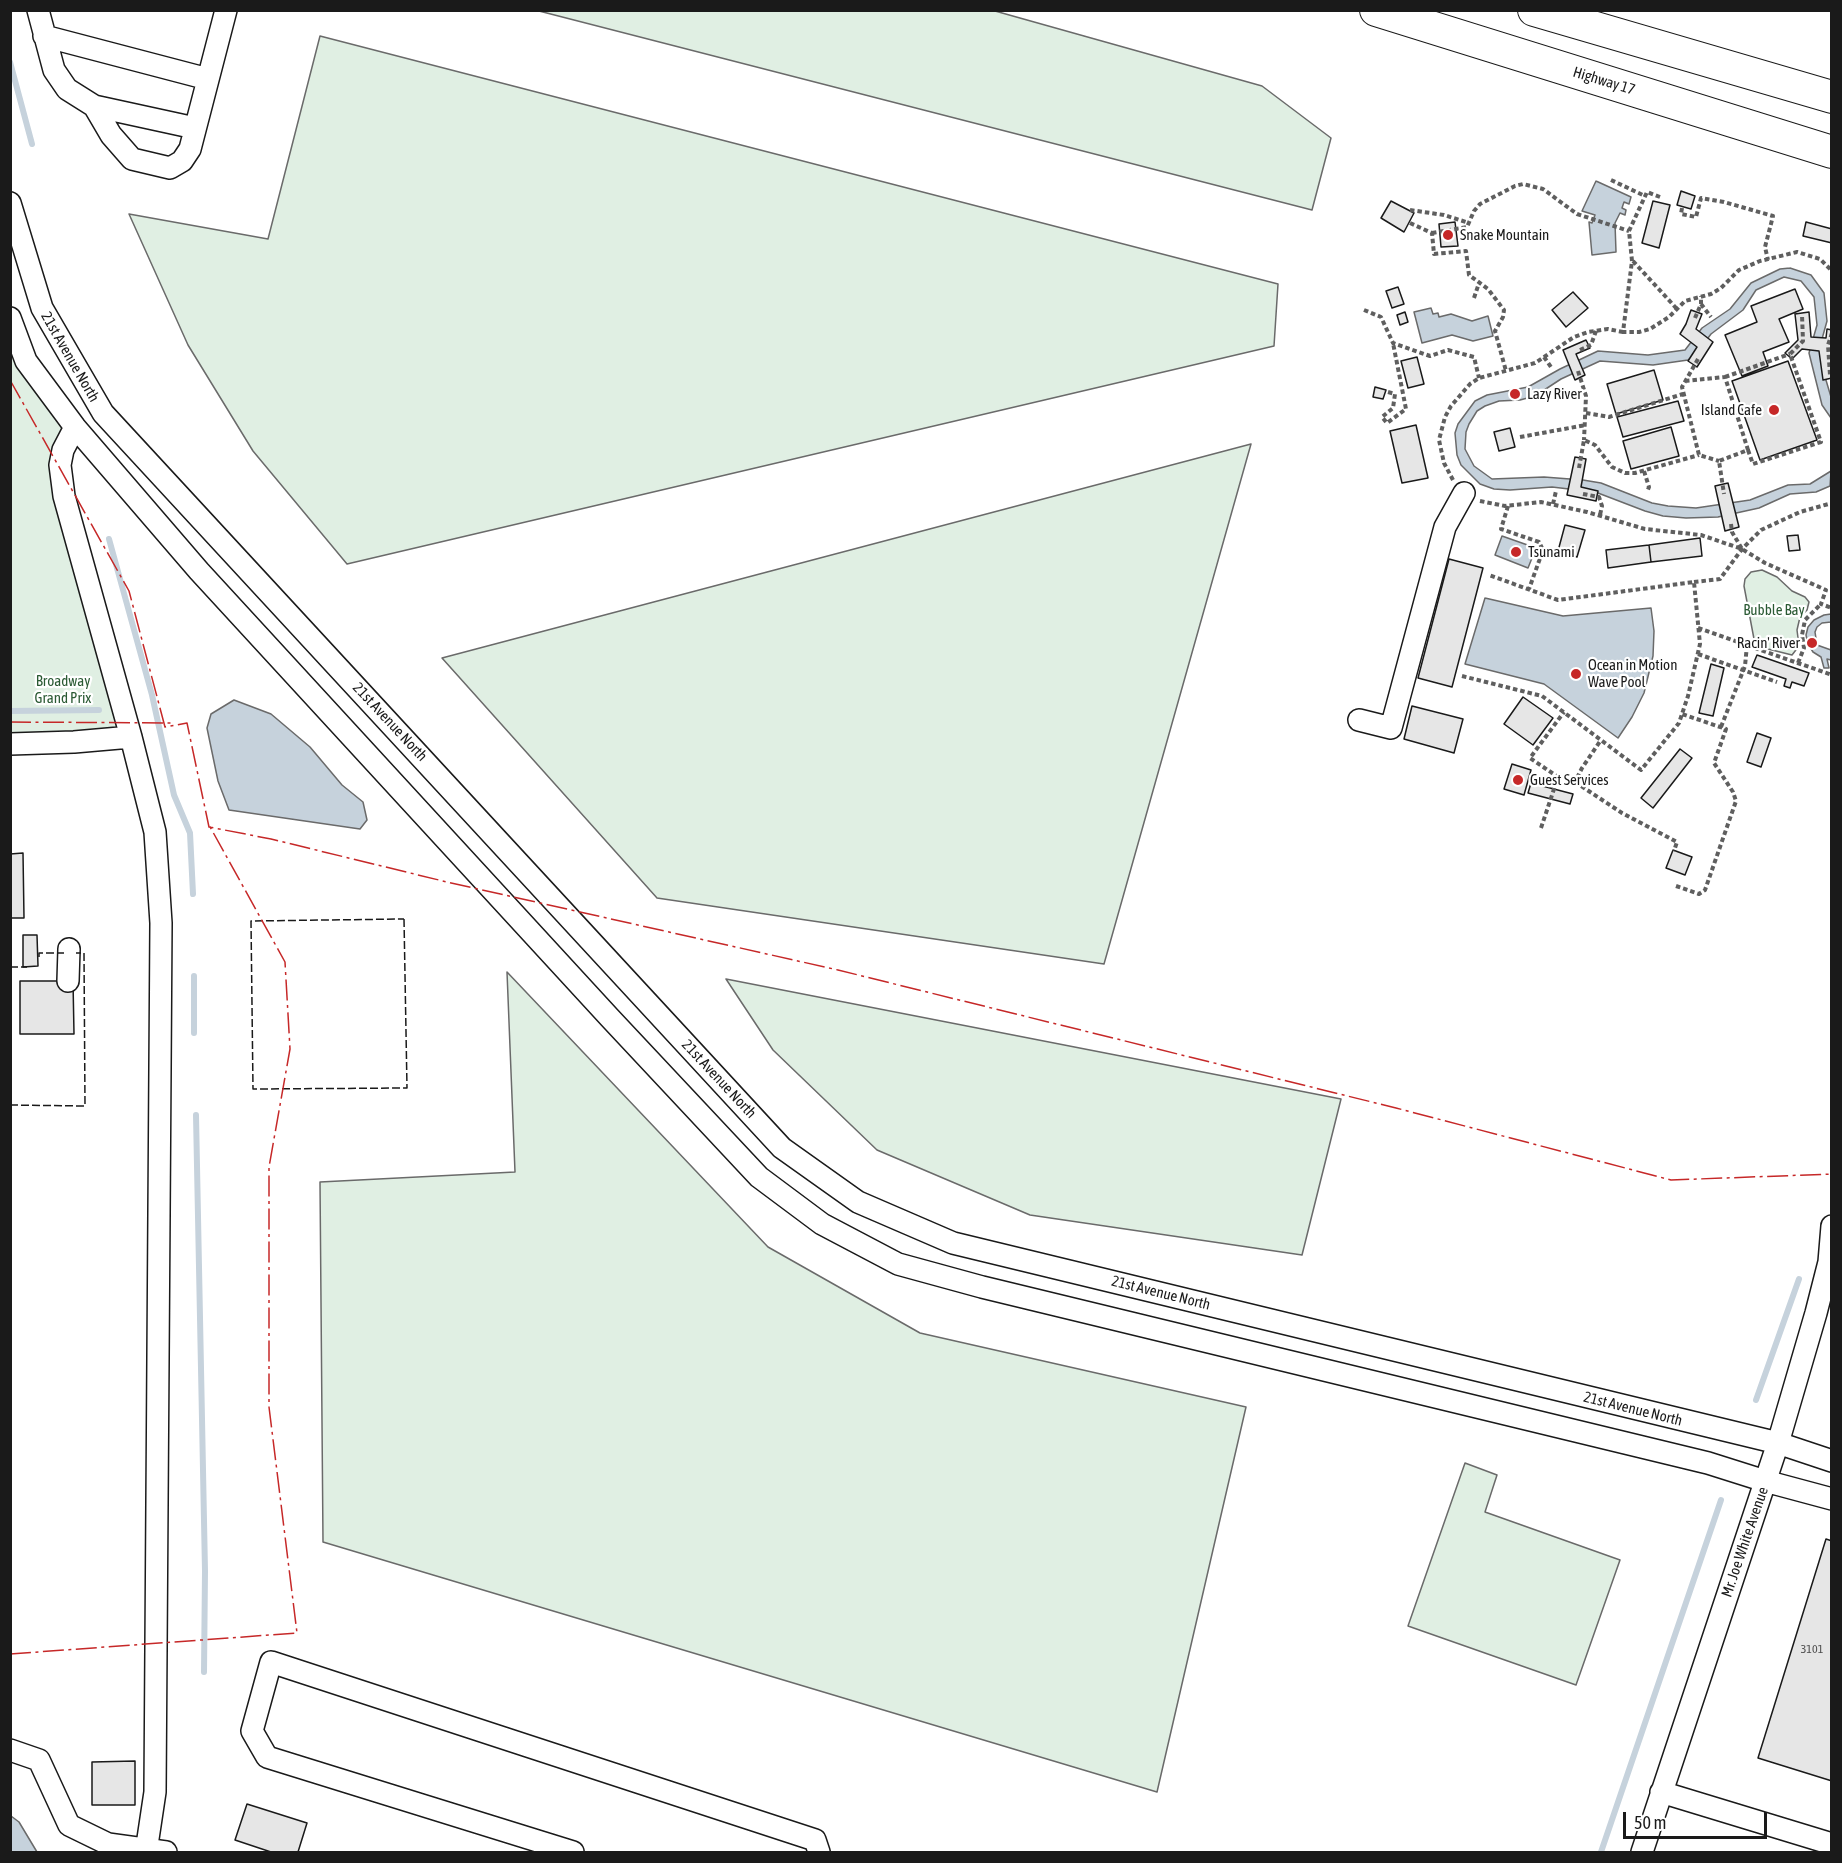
<!DOCTYPE html>
<html>
<head>
<meta charset="utf-8">
<style>
	body { margin:0 }
	#map { position:relative; width:1842px; height:1863px; overflow:hidden; background:#fff; font-family:"Asap Condensed",sans-serif }
	canvas { display:block }
	.frame { position:absolute; inset:0; border:12px solid #1a1a1a; pointer-events:none }
	.scale { position:absolute; left:1623px; top:1812px; width:144px; height:27px; box-sizing:border-box; border:3px solid #1a1a1a; border-top:0; padding-left:8px; font-size:18px; line-height:21px; white-space:nowrap; color:#1a1a1a; -webkit-text-stroke:4px #fff; paint-order:stroke }
</style>
</head>
<body>
<div id="map">
<canvas width="1842" height="1863"></canvas>
<div class="frame"></div>
<div class="scale">50 m</div>
</div>
<script>
const g = document.querySelector('canvas').getContext('2d');
g.lineJoin = 'round';
function paint(path, color) {
  g.fillStyle = color;
  g.fill(path, 'evenodd');
}
function toPath(rows) {
  const path = new Path2D();
  for (const r of rows) {
    path.moveTo(r[0], r[1]);
    for (let i = 2; i < r.length; i += 2) path.lineTo(r[i], r[i + 1]);
  }
  return path;
}
function trace(path, color, width, dash) {
  g.strokeStyle = color;
  g.lineWidth = width;
  g.lineCap = dash ? 'butt' : 'round';
  g.setLineDash(dash || []);
  g.stroke(path);
}
function write(font, color, halo, rows, align = 'center') {
  g.font = font + ' "Asap Condensed",sans-serif';
  g.lineWidth = 4.5;
  g.setLineDash([]);
  g.textBaseline = 'middle';
  g.strokeStyle = halo;
  g.fillStyle = color;
  for (const [text, x, y, turn = 0] of rows) {
    g.save();
    g.translate(x, y);
    g.rotate((+turn || 0) * Math.PI / 180);
    g.textAlign = isNaN(turn) ? turn : align;
    if (halo) g.strokeText(text, 0, 0);
    g.fillText(text, 0, 0);
    g.restore();
  }
}
const green = toPath([
	[539,11,995,11,1262,86,1331,138,1312,210,539,11],
	[320,36,1278,284,1274,346,347,564,253,451,188,345,129,214,268,239,320,36],
	[10,318,75,427,63,450,131,737,11,744,10,318],
	[1251,444,1104,964,657,898,442,658,1251,444],
	[1762,570,1777,577,1792,591,1805,597,1809,602,1807,610,1800,617,1797,630,1799,646,1792,655,1764,648,1758,645,1754,639,1744,586,1745,579,1751,572,1762,570],
	[507,972,768,1247,920,1333,1246,1407,1157,1792,323,1542,320,1182,515,1172,507,972],
	[726,979,1341,1099,1302,1255,1030,1215,877,1150,773,1050,726,979],
	[1465,1463,1497,1475,1485,1512,1620,1560,1576,1685,1408,1626,1465,1463]
]);
const water = toPath([
	[1596,181,1631,197,1629,204,1624,202,1622,208,1626,210,1625,215,1620,213,1615,223,1616,252,1592,255,1589,222,1592,223,1595,215,1582,211,1596,181],
	[1790,268,1811,275,1824,293,1827,321,1822,339,1823,370,1831,397,1831,418,1822,405,1809,353,1817,325,1814,297,1801,281,1784,277,1756,290,1743,310,1711,334,1696,354,1688,360,1653,365,1600,361,1561,379,1535,396,1520,400,1499,401,1485,406,1477,411,1469,424,1466,432,1465,449,1474,466,1492,479,1544,477,1583,480,1601,483,1652,503,1668,506,1696,508,1750,500,1788,485,1810,484,1831,471,1830,486,1816,492,1790,494,1759,508,1718,517,1686,518,1663,516,1645,511,1598,493,1586,491,1552,487,1510,490,1494,489,1480,484,1461,465,1457,455,1455,433,1458,424,1475,401,1487,395,1528,387,1560,369,1598,351,1648,355,1685,350,1702,328,1730,309,1751,283,1780,269,1790,268],
	[1431,308,1433,314,1438,313,1439,317,1451,314,1472,321,1488,316,1493,336,1473,341,1452,335,1422,343,1414,312,1431,308],
	[1502,536,1536,548,1528,568,1495,555,1502,536],
	[1485,598,1563,616,1651,608,1654,631,1653,656,1644,693,1632,717,1618,738,1544,684,1465,664,1485,598],
	[1831,614,1831,622,1822,623,1817,627,1815,632,1817,645,1831,650,1831,660,1827,659,1829,668,1824,668,1821,657,1813,652,1808,644,1806,635,1808,627,1814,620,1824,615,1831,614],
	[234,700,271,714,310,747,342,785,363,802,367,820,360,829,229,810,218,781,207,728,211,714,234,700],
	[11,1816,19,1822,37,1852,11,1852,11,1816]
]);
const stream = toPath([
	[10,62,32,144],
	[109,539,152,695,174,795,190,833,193,894],
	[10,711,99,710],
	[194,1033,194,976],
	[196,1115,205,1571,204,1672],
	[1756,1400,1799,1279],
	[1601,1852,1721,1500]
]);
const building = toPath([
	[1681,191,1695,196,1691,209,1677,205,1681,191],
	[1391,201,1414,213,1404,232,1381,218,1391,201],
	[1653,201,1670,205,1659,248,1642,243,1653,201],
	[1455,222,1458,246,1441,247,1439,224,1455,222],
	[1806,222,1832,229,1832,243,1803,236,1806,222],
	[1398,287,1404,304,1392,308,1386,291,1398,287],
	[1795,289,1803,309,1779,319,1789,342,1763,352,1768,366,1742,376,1725,335,1757,322,1751,306,1795,289],
	[1573,292,1588,308,1566,327,1552,310,1573,292],
	[1691,310,1702,314,1696,329,1713,342,1697,367,1688,361,1697,347,1680,334,1686,324,1691,310],
	[1405,312,1408,322,1400,325,1397,315,1405,312],
	[1809,312,1811,337,1826,338,1827,329,1832,330,1832,378,1823,380,1819,351,1802,349,1792,359,1785,353,1798,340,1795,314,1809,312],
	[1586,340,1590,348,1576,354,1585,375,1575,380,1563,350,1586,340],
	[1417,357,1424,384,1408,388,1401,361,1417,357],
	[1788,361,1817,440,1760,460,1732,381,1788,361],
	[1654,370,1663,400,1616,414,1607,384,1654,370],
	[1375,387,1386,390,1383,399,1373,397,1375,387],
	[1678,401,1684,421,1623,437,1617,417,1678,401],
	[1416,425,1428,478,1402,483,1390,431,1416,425],
	[1671,427,1679,456,1631,469,1623,441,1671,427],
	[1510,428,1515,447,1499,451,1494,432,1510,428],
	[1575,457,1586,459,1581,487,1598,491,1596,501,1567,495,1575,457],
	[1728,483,1739,527,1725,531,1715,486,1728,483],
	[1565,525,1585,530,1577,557,1558,551,1565,525],
	[1798,535,1800,550,1789,551,1787,536,1798,535],
	[1700,538,1702,556,1651,562,1649,545,1700,538],
	[1649,545,1651,562,1608,568,1606,550,1649,545],
	[1449,559,1483,568,1452,687,1418,678,1449,559],
	[1757,655,1809,673,1804,686,1792,682,1790,688,1784,686,1786,679,1752,667,1757,655],
	[1711,664,1724,668,1713,716,1699,713,1711,664],
	[1523,697,1553,718,1533,745,1504,724,1523,697],
	[1412,706,1463,719,1454,753,1404,739,1412,706],
	[1757,733,1771,738,1761,767,1747,762,1757,733],
	[1680,749,1692,758,1653,808,1641,798,1680,749],
	[1512,764,1531,770,1524,795,1504,789,1512,764],
	[1531,783,1573,794,1570,804,1528,793,1531,783],
	[1673,850,1692,857,1685,875,1666,868,1673,850],
	[23,853,24,918,10,918,10,854,23,853],
	[23,935,37,935,38,966,23,967,23,935],
	[20,981,73,981,74,1034,20,1034,20,981],
	[1826,1539,1832,1541,1832,1781,1758,1758,1826,1539],
	[135,1761,135,1805,92,1805,92,1762,135,1761],
	[247,1804,307,1823,298,1852,271,1852,235,1840,247,1804]
]);
const path = toPath([
	[1611,180,1645,196],
	[1660,197,1647,192,1629,231,1632,261,1623,332,1639,332,1650,329,1669,317,1685,301,1711,294,1721,288,1739,270,1760,261,1797,252,1820,259,1832,271],
	[1682,208,1681,214,1696,217,1701,198,1724,202,1773,216,1765,247,1768,260],
	[1410,210,1444,215,1469,223],
	[1410,223,1432,233,1434,254,1466,251,1469,275,1488,289,1504,310,1503,317,1495,331,1506,371],
	[1432,233,1467,227,1474,211,1480,204,1515,186,1523,184,1543,189,1577,214,1629,231],
	[1633,261,1677,309],
	[1474,298,1479,283],
	[1701,304,1711,317],
	[1364,310,1381,317,1393,343,1430,356,1448,350,1474,357,1479,378],
	[1695,318,1701,304,1701,296],
	[1832,333,1828,345,1830,375,1832,375],
	[1580,350,1591,345,1596,331],
	[1544,357,1551,367],
	[1698,359,1682,387,1699,455,1719,461],
	[1578,371,1586,396,1584,440],
	[1725,377,1790,354],
	[1685,381,1725,377,1748,450,1719,461,1724,494],
	[1388,392,1395,394,1393,408,1382,417,1387,423,1406,409,1393,343],
	[1586,413,1609,417,1683,394],
	[1520,437,1586,425],
	[1748,450,1753,464,1821,442,1790,354,1803,341,1802,315],
	[1579,468,1584,440,1595,445,1612,467,1625,473,1635,473,1699,455],
	[1644,471,1649,487,1647,492],
	[1453,480,1444,463,1439,440,1445,417,1451,406,1470,384,1479,378,1535,363,1574,337,1588,332,1608,329,1623,332],
	[1583,494,1599,497,1602,506,1600,515],
	[1480,501,1505,506,1541,502,1587,512,1645,529,1701,535,1742,549,1765,563,1826,590,1821,604,1832,608],
	[1553,504,1556,491],
	[1508,506,1501,529,1539,542,1543,550,1529,589],
	[1731,524,1732,532,1742,549],
	[1694,582,1720,579,1742,549,1761,530,1800,512,1832,503],
	[1698,628,1832,675],
	[1698,654,1777,682],
	[1798,663,1804,648,1802,635,1805,620,1821,604],
	[1462,676,1542,696,1641,770,1679,723,1688,696,1700,644,1694,582,1558,600,1489,575],
	[1721,727,1745,666,1747,645],
	[1558,777,1575,782,1582,768,1601,740],
	[1575,782,1622,813,1677,842,1674,851],
	[1541,828,1558,777,1530,758,1564,712],
	[1676,886,1699,894,1705,890,1736,801,1733,792,1714,763,1726,729,1682,714]
]);
const minor = toPath([
	[38,10,54,70,67,89,94,106,111,135,132,159,170,168,182,161,190,149,226,10],
	[44,36,208,79],
	[94,106,195,128],
	[10,203,42,308,103,413,782,1148,858,1202,953,1243,1778,1443,1832,1461],
	[10,318,26,361,75,427,199,571,610,1018,759,1177,822,1224,898,1264,982,1287,1708,1463,1765,1481,1832,1499],
	[75,427,63,450,60,465,64,496,131,737,155,832,161,923,155,1792,146,1852],
	[1359,720,1391,728,1445,527,1464,493],
	[10,744,74,742,131,737],
	[68,981,69,949],
	[10,1750,39,1760,69,1825,108,1844,166,1852],
	[1661,1792,1832,1844],
	[573,1852,267,1757,252,1731,271,1662,815,1840,819,1852],
	[1642,1852,1778,1443,1816,1313,1829,1262,1832,1226]
]);
const highway = toPath([
	[1376,10,1832,152],
	[1534,10,1832,97]
]);
const fence = toPath([
	[404,919,407,1088,253,1089,251,921,404,919],
	[39,957,39,953,64,953],
	[10,967,27,967],
	[10,1105,85,1106,84,953,76,953]
]);
const power = toPath([
	[10,144,10,200],
	[10,380,129,591,165,727,187,723,209,827,271,839,447,882,838,970,1396,1108,1671,1180,1832,1174],
	[10,722,175,723],
	[10,1654,297,1633,269,1407,269,1167,290,1049,285,962,209,825]
]);
const markers = [
	[1448,235,6,"#c62828"],
	[1515,394,6,"#c62828"],
	[1774,410,6,"#c62828"],
	[1516,552,6,"#c62828"],
	[1812,643,6,"#c62828"],
	[1576,674,6,"#c62828"],
	[1518,780,6,"#c62828"]
];
const numberNames = [
	["3101",1812,1649]
];
const streetNames = [
	["Highway 17",1604,81,17],
	["21st Avenue North",70,357,60],
	["21st Avenue North",390,722,47],
	["21st Avenue North",719,1079,47],
	["21st Avenue North",1161,1293,14],
	["21st Avenue North",1633,1409,14],
	["Mr. Joe White Avenue",1745,1542,-71]
];
const poiNames = [
	["Snake Mountain",1460,235],
	["Lazy River",1527,394],
	["Island Cafe",1762,410,"right"],
	["Tsunami",1528,552],
	["Racin' River",1800,643,"right"],
	["Ocean in Motion",1588,665],
	["Wave Pool",1588,682],
	["Guest Services",1530,780]
];
const parkNames = [
	["Bubble Bay",1774,610],
	["Broadway",63,681],
	["Grand Prix",63,698]
];
paint(green, '#e0efe3');
trace(green, '#6a6a6a', 1.5);
paint(water, '#c6d2dc');
trace(water, '#6a6a6a', 1.5);
trace(stream, '#c6d2dc', 6);
paint(building, '#e6e6e6');
trace(building, '#1a1a1a', 1.5);
trace(minor, '#1a1a1a', 24);
trace(highway, '#1a1a1a', 34);
trace(path, '#5f5f5f', 4, [4.5, 3]);
trace(minor, '#fff', 21);
trace(highway, '#fff', 32);
trace(fence, '#1a1a1a', 1.5, [8, 3]);
trace(power, '#c62828', 1.5, [21, 4.5, 3, 4.5]);
for (const [x, y, r, color] of markers) {
  const dot = new Path2D();
  dot.arc(x, y, r, 0, 2 * Math.PI);
  g.fillStyle = color;
  g.fill(dot);
  trace(dot, '#fff', 2);
}
write('12px', '#4d4d4d', null, numberNames);
write('15px', '#1a1a1a', '#fff', streetNames);
write('15px', '#1a1a1a', '#fff', poiNames, 'left');
write('15px', '#2b5a34', '#fff', parkNames);
</script>
</body>
</html>
